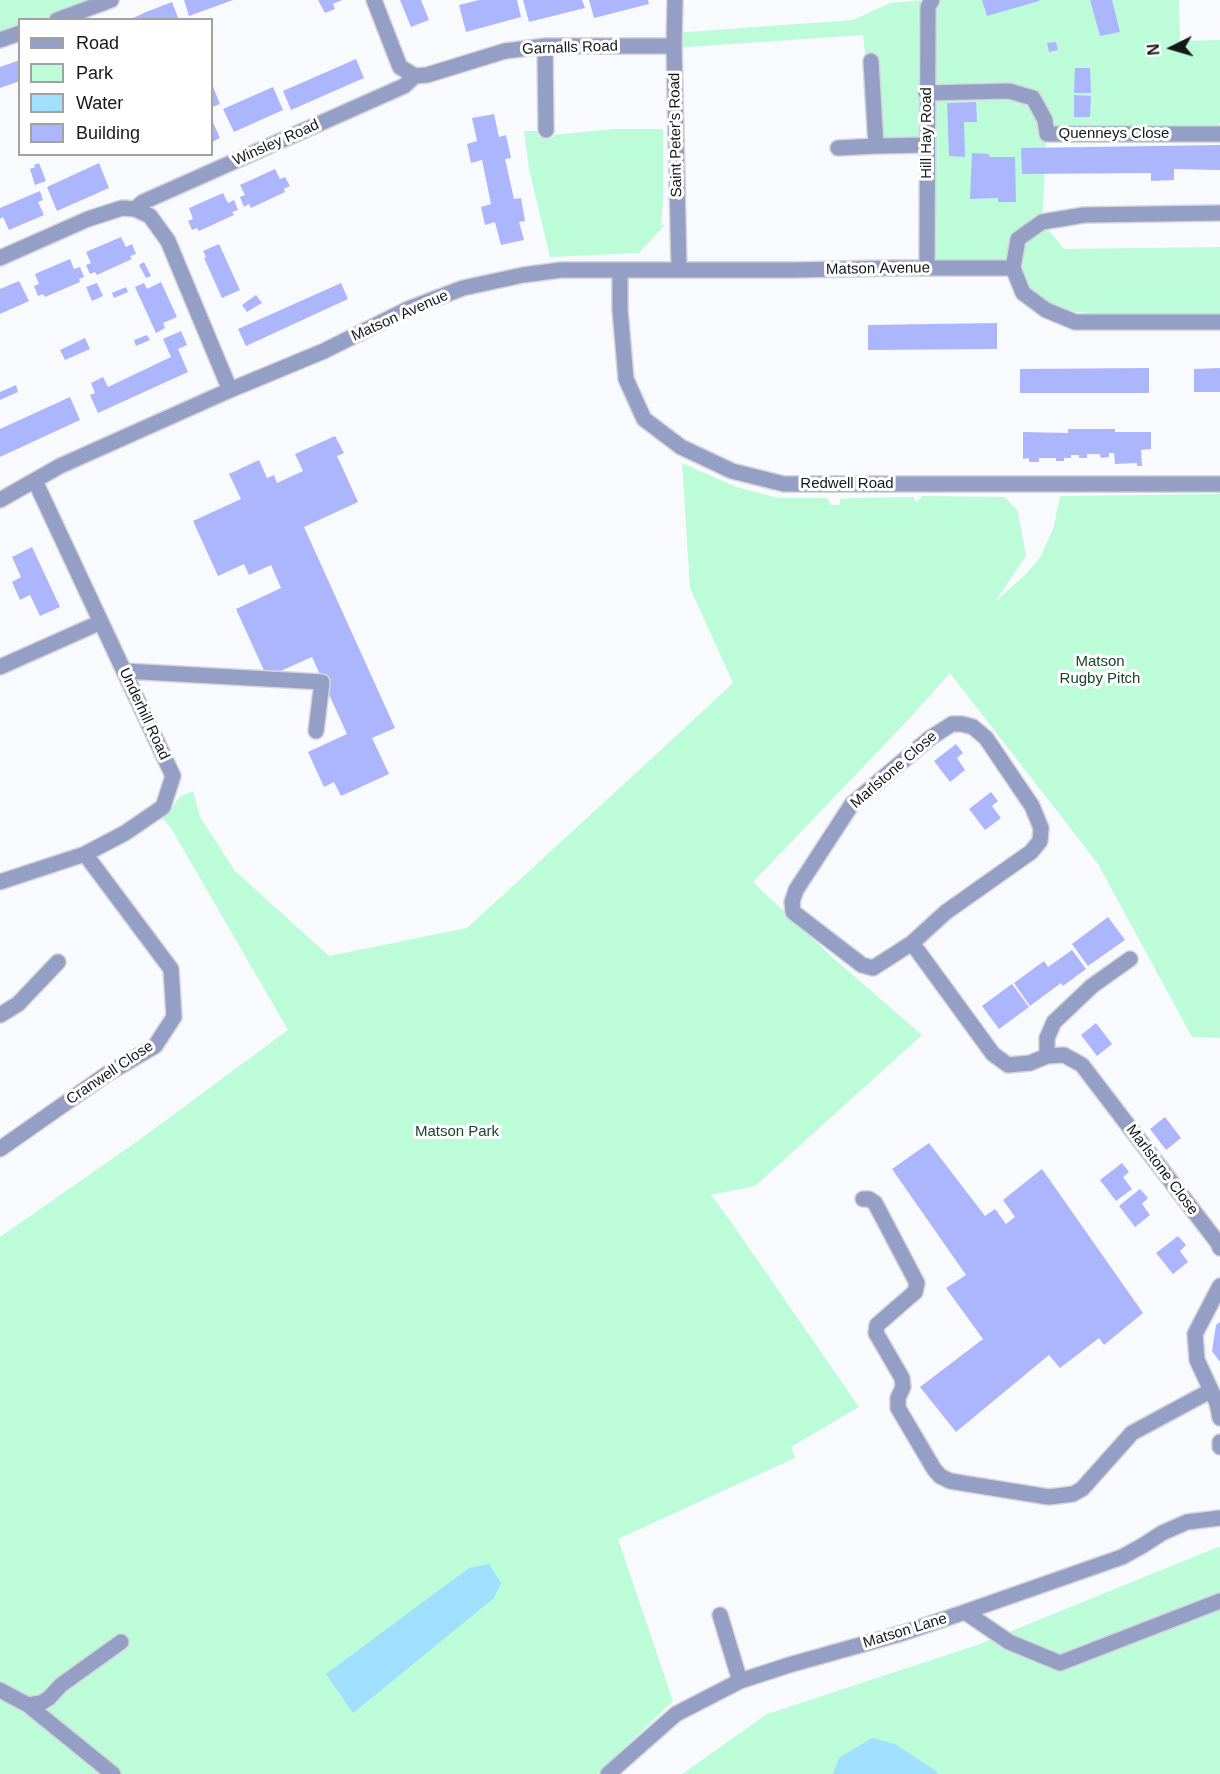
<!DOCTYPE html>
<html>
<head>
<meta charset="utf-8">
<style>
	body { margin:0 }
	#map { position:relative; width:1220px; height:1774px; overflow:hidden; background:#f9fafe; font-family:Arial,sans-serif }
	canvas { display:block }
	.legend { position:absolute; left:18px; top:18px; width:195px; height:138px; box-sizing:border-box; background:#fff; border:2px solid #a2a2a3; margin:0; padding:8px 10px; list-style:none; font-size:18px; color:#16171a }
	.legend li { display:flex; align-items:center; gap:12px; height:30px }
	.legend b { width:30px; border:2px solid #a2a2a3 }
	.north { position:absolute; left:1142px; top:18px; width:60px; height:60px; -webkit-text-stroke:4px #fff; paint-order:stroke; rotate:265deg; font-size:16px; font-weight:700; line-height:24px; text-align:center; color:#16171a }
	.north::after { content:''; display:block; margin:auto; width:21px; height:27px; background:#16171a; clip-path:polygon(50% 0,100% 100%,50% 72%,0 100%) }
</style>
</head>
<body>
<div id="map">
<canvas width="1220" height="1774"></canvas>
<ul class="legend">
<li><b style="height:8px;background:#959ec5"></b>Road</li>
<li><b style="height:16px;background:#bdfcd9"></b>Park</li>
<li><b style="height:16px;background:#a0dffe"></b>Water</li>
<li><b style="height:16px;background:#acb6fd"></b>Building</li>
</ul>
<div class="north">N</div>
</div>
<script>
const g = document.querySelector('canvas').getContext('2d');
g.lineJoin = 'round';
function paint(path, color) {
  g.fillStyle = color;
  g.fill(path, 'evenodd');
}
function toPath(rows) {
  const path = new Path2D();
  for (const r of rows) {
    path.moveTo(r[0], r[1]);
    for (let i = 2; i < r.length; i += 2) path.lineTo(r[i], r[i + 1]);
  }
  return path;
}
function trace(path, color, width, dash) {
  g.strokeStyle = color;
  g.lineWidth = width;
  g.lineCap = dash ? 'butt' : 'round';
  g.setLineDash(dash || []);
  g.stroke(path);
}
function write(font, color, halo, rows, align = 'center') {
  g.font = font + ' Arial,sans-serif';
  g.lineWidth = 6;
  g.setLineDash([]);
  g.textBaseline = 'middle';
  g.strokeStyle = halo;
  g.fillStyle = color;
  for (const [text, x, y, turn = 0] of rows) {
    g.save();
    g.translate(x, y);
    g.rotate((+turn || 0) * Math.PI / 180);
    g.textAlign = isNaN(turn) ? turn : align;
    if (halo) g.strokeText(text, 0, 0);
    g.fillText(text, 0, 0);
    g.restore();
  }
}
const green = toPath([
	[0,0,111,0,57,19,20,20,19,33,0,40],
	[924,0,1179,0,1180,41,1220,40,1220,123,1214,129,1047,134,1042,222,1018,239,1013,268,927,268,926,145,876,146,863,35,674,48,674,33,853,20,890,3],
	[612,129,663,129,663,202,661,225,665,225,639,253,550,257,529,169,524,131,537,131,538,137,554,137,554,135],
	[1046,227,1064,249,1220,247,1220,314,1093,313,1076,312,1056,307,1037,297,1023,283,1020,267,1021,254,1026,245,1031,238],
	[682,463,736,487,779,498,827,498,831,505,840,505,840,499,851,498,914,497,914,500,918,501,922,496,1005,497,1018,511,1026,556,995,602,1026,574,1041,556,1054,526,1060,496,1220,494,1220,1038,1192,1037,1098,864,950,673,907,721,753,882,832,957,922,1035,755,1186,711,1195,729,1219,859,1407,791,1447,795,1458,618,1539,673,1701,597,1774,0,1774,0,1237,139,1140,288,1030,171,828,162,818,181,796,193,791,200,817,235,871,329,956,467,928,649,761,733,683,690,588],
	[1218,1547,1220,1547,1220,1774,682,1774,767,1714,977,1645]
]);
const water = toPath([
	[489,1564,501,1583,494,1598,353,1713,326,1674,469,1568],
	[872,1738,895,1744,936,1771,938,1774,833,1774,839,1758]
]);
const building = toPath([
	[184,0,233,0,189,16],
	[318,0,342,0,333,4,335,9,325,13],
	[400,0,421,0,429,20,411,27],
	[479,0,517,0,521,17,466,32,459,5],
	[523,0,582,0,585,8,529,22],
	[589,0,648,0,649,4,594,18],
	[982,0,1039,0,1039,1,987,16],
	[1090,0,1112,0,1120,32,1100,36],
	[172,2,179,20,129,20,146,12],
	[1056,42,1058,50,1049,52,1047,43],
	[356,59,364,78,291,110,283,91],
	[20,60,20,81,0,88,0,67],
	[1075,68,1090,68,1091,93,1074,93],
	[212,84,220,104,212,107],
	[273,87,283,110,234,132,223,109],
	[1074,95,1091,96,1090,117,1074,117],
	[976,102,977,122,964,122,965,157,949,156,947,103],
	[494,114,499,137,506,135,511,158,505,159,514,199,521,198,525,221,519,222,524,240,501,245,495,222,485,225,481,207,491,204,482,160,471,163,467,144,477,141,472,118],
	[212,120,220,138,212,142],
	[1220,145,1220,170,1174,169,1174,180,1151,181,1151,173,1022,174,1021,148],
	[972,153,989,154,989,157,1015,157,1016,202,998,202,998,198,970,199],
	[39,163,46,181,35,185,30,169,35,167,34,165],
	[99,163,109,188,57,211,47,187],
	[275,169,280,179,285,177,290,186,284,189,285,192,251,208,249,204,244,207,240,197,245,195,240,185],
	[40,191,43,200,38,202,44,215,9,230,3,217,0,219,0,208],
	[223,193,228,203,234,200,238,210,232,212,234,215,199,231,197,228,192,230,188,221,193,219,189,208],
	[121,237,126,247,132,244,136,254,130,256,132,259,97,275,95,272,90,274,86,265,91,263,86,252],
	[219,244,240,290,222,298,204,258,206,257,203,251],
	[70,259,74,269,80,267,84,277,79,279,80,282,45,297,43,294,38,296,34,286,39,284,35,274],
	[144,262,151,276,146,278,139,265],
	[19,281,29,301,0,314,0,289],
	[161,282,177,317,163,323,165,328,156,333,135,287,144,283,147,289],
	[97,283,103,296,92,301,86,287],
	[341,283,348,299,246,346,238,329],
	[126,287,128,292,114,298,112,293],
	[256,295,262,303,247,312,242,305],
	[997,323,997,349,868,350,868,325],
	[181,331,187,345,178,349,188,372,98,413,90,395,95,393,91,383,103,377,108,387,171,357,163,339],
	[147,335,150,340,136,346,134,340],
	[85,338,90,349,65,360,60,350],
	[1149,368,1149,393,1020,393,1020,369],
	[1220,368,1220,392,1194,392,1194,369],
	[16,385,18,392,0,400,0,392],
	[70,397,80,420,0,457,0,429],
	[1068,429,1115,429,1115,432,1151,432,1151,449,1141,450,1142,466,1137,466,1137,463,1115,464,1114,453,1109,453,1109,457,1101,458,1100,454,1087,454,1087,458,1079,458,1079,455,1071,455,1071,458,1064,458,1064,461,1056,461,1056,458,1039,458,1039,462,1029,462,1029,458,1023,459,1023,432,1068,433],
	[335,436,344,453,337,456,358,502,304,527,395,728,372,738,389,774,341,796,334,782,324,787,308,752,347,734,312,657,267,677,236,609,281,588,271,565,249,575,244,564,218,576,193,521,241,499,229,474,259,460,267,478,274,475,277,483,303,471,295,454],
	[32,547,60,607,40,616,30,595,20,600,12,582,21,577,12,557],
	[956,744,963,753,957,758,965,770,950,782,934,761],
	[991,792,998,801,992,806,1001,818,985,830,969,809],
	[1108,917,1125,940,1088,966,1072,944],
	[1072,950,1086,969,1063,986,1061,983,1030,1006,1014,983,1044,961,1048,967],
	[1012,984,1029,1007,999,1029,982,1006],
	[1096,1023,1112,1044,1097,1056,1081,1035],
	[1165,1117,1181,1138,1166,1150,1150,1129],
	[929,1143,985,1216,995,1209,1006,1224,1015,1217,1003,1200,1042,1169,1143,1313,1104,1345,1099,1338,1060,1368,1049,1355,956,1432,920,1387,983,1339,946,1288,966,1275,892,1169],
	[1122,1163,1129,1172,1123,1177,1132,1189,1116,1201,1100,1180],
	[1140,1189,1148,1198,1142,1204,1150,1215,1135,1227,1119,1206],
	[1178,1236,1186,1245,1180,1251,1188,1262,1173,1274,1156,1253],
	[1220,1322,1220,1362,1212,1351,1216,1325]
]);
const minor = toPath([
	[374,0,400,67,415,76,427,75,505,51,545,46,674,46],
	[675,0,674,46,679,269],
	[57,20,111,0],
	[0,40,20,33],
	[545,46,546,130],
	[871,61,876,146,926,145],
	[926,93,1009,91,1033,98,1045,120,1047,134,1220,134],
	[838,148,876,146],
	[135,209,143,202,404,86,415,76],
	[1220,213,1084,215,1042,222,1018,239,1013,268,1023,293,1046,310,1075,322,1220,322],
	[0,258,88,219,122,208,135,209,150,216,168,241,230,390],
	[927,268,928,7,932,0],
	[620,270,620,310,626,379,644,419,681,447,732,471,784,484,1220,484],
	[0,500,60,466,230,390,324,351,408,309,463,288,523,275,561,270,795,270,892,268,1013,268],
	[0,667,101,622],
	[124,671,322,682,316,731],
	[952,724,962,724,973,727,986,738,1032,806,1041,828,1040,841,1031,852,946,912,912,943,873,968,862,965,793,912,792,902,796,890,852,804,930,738,952,724],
	[0,882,85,854,125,833,163,807,173,776,35,481],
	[912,943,993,1054,1008,1065,1030,1063,1047,1056,1064,1055,1082,1065,1218,1243,1220,1248],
	[0,1015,18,1004,58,962],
	[1047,1056,1047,1038,1054,1022,1092,986,1130,959],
	[0,1149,107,1074,155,1046,174,1017,171,969,85,854],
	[863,1199,869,1199,875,1203,917,1283,915,1292,877,1325,876,1333,902,1378,903,1387,898,1398,898,1408,934,1469,940,1476,950,1481,968,1484,1049,1497,1073,1494,1082,1489,1132,1433,1210,1391],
	[1220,1286,1195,1334,1197,1360,1217,1403,1220,1418],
	[1220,1442,1220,1447],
	[965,1612,1009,1642,1060,1663,1220,1601],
	[720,1615,740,1681],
	[0,1690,28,1705,113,1774],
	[28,1705,41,1703,49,1698,61,1685,121,1642],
	[608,1774,676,1714,740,1681,789,1665,903,1633,965,1612,1122,1557,1142,1546,1162,1533,1187,1522,1220,1518]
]);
const streetNames = [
	["Garnalls Road",570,48,-2],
	["Hill Hay Road",927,133,-90],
	["Quenneys Close",1114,134],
	["Saint Peter's Road",676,135,-91],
	["Winsley Road",276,143,-24],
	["Matson Avenue",878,269,-1],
	["Matson Avenue",400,316,-24],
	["Redwell Road",847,484],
	["Underhill Road",144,714,65],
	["Marlstone Close",894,770,-41],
	["Cranwell Close",110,1073,-34],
	["Marlstone Close",1162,1170,53],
	["Matson Lane",905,1631,-17]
];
const parkNames = [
	["Matson",1100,662],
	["Rugby Pitch",1100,679],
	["Matson Park",457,1132]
];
paint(green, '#bdfcd9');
paint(water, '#a0dffe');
paint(building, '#acb6fd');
trace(minor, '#d5d6da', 18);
trace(minor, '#959ec5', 15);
write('15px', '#16171a', '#fff', streetNames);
write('15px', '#17452f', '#fff', parkNames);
</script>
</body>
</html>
